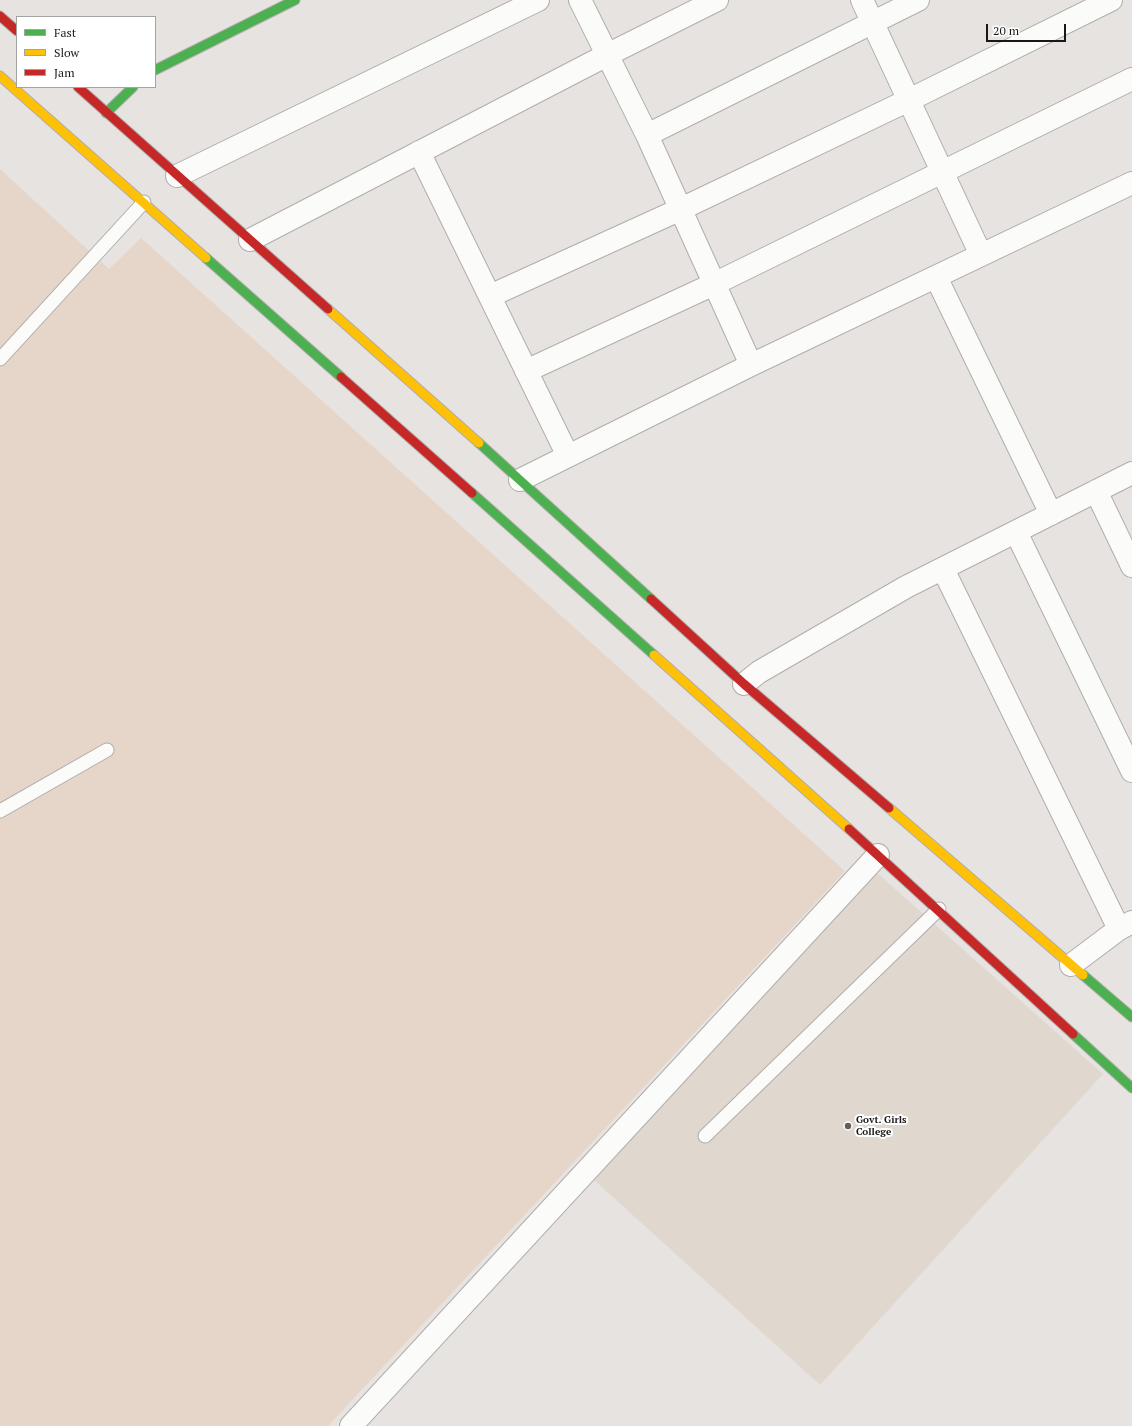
<!DOCTYPE html>
<html>
<head>
<meta charset="utf-8">
<style>
	body { margin:0 }
	#map { position:relative; width:1132px; height:1426px; overflow:hidden; background:#e7e3e0; font-family:"PT Serif",serif }
	canvas { display:block }
	.legend { position:absolute; left:16px; top:16px; width:140px; height:72px; box-sizing:border-box; background:#fff; border:1px solid #a3a3a2; margin:0; padding:5px 7px; list-style:none; font-size:12px; color:#1a1816 }
	.legend li { display:flex; align-items:center; gap:8px; height:20px }
	.legend b { width:20px; border:1px solid #a3a3a2 }
	.scale { position:absolute; left:986px; top:24px; width:80px; height:18px; box-sizing:border-box; border:2px solid #1a1816; border-top:0; padding-left:5px; font-size:12px; line-height:14px; white-space:nowrap; color:#1a1816; -webkit-text-stroke:3px #fff; paint-order:stroke }
</style>
</head>
<body>
<div id="map">
<canvas width="1132" height="1426"></canvas>
<ul class="legend">
<li><b style="height:5px;background:#4caf50"></b>Fast</li>
<li><b style="height:5px;background:#ffc107"></b>Slow</li>
<li><b style="height:5px;background:#c62828"></b>Jam</li>
</ul>
<div class="scale">20 m</div>
</div>
<script>
const g = document.querySelector('canvas').getContext('2d');
g.lineJoin = 'round';
function paint(path, color) {
  g.fillStyle = color;
  g.fill(path, 'evenodd');
}
function toPath(rows) {
  const path = new Path2D();
  for (const r of rows) {
    path.moveTo(r[0], r[1]);
    for (let i = 2; i < r.length; i += 2) path.lineTo(r[i], r[i + 1]);
  }
  return path;
}
function trace(path, color, width, dash) {
  g.strokeStyle = color;
  g.lineWidth = width;
  g.lineCap = dash ? 'butt' : 'round';
  g.setLineDash(dash || []);
  g.stroke(path);
}
function write(font, color, halo, rows, align = 'center') {
  g.font = font + ' "PT Serif",serif';
  g.lineWidth = 4;
  g.setLineDash([]);
  g.textBaseline = 'middle';
  g.strokeStyle = halo;
  g.fillStyle = color;
  for (const [text, x, y, turn = 0] of rows) {
    g.save();
    g.translate(x, y);
    g.rotate((+turn || 0) * Math.PI / 180);
    g.textAlign = isNaN(turn) ? turn : align;
    if (halo) g.strokeText(text, 0, 0);
    g.fillText(text, 0, 0);
    g.restore();
  }
}
const built = toPath([
	[875,871,1103,1074,820,1385,593,1179]
]);
const green = toPath([
	[0,169,109,269,141,238,845,871,328,1426,0,1426]
]);
const lane = toPath([
	[0,359,144,202],
	[0,811,107,750],
	[705,1136,939,909]
]);
const street = toPath([
	[580,0,647,135,751,365],
	[862,0,981,255],
	[647,135,918,0],
	[419,152,568,456],
	[177,176,538,0],
	[250,240,607,55,717,0],
	[936,277,1051,514],
	[490,296,681,209,909,100,1111,0],
	[526,371,714,284,1132,79],
	[520,480,751,365,1132,183],
	[1096,491,1132,566],
	[1016,532,1132,771],
	[943,569,1119,929],
	[744,684,759,672,906,587,1132,473],
	[1071,965,1119,929,1132,922],
	[351,1426,878,855]
]);
const fast = toPath([
	[155,70,295,0],
	[106,113,133,87],
	[206,258,341,377],
	[479,443,651,599],
	[472,493,654,655],
	[1083,975,1132,1017],
	[1073,1034,1132,1088]
]);
const slow = toPath([
	[0,76,206,258],
	[328,309,479,443],
	[654,655,849,829],
	[889,808,1083,975]
]);
const jam = toPath([
	[0,16,17,31],
	[78,87,328,309],
	[341,377,472,493],
	[651,599,744,684,889,808],
	[849,829,1073,1034]
]);
const markers = [
	[848,1126,4,"#625f5d"]
];
const poiNames = [
	["Govt. Girls",856,1120],
	["College",856,1132]
];
paint(built, '#e0d7cf');
paint(green, '#e6d6ca');
trace(lane, '#b0adab', 15);
trace(street, '#b0adab', 24);
trace(fast, '#b0adab', 11);
trace(slow, '#b0adab', 11);
trace(jam, '#b0adab', 11);
trace(lane, '#fbfbfa', 13);
trace(street, '#fbfbfa', 22);
trace(fast, '#4caf50', 9);
trace(slow, '#ffc107', 9);
trace(jam, '#c62828', 9);
for (const [x, y, r, color] of markers) {
  const dot = new Path2D();
  dot.arc(x, y, r, 0, 2 * Math.PI);
  g.fillStyle = color;
  g.fill(dot);
  trace(dot, '#fff', 1.5);
}
write('bold 10px', '#1a1816', '#fff', poiNames, 'left');
</script>
</body>
</html>
